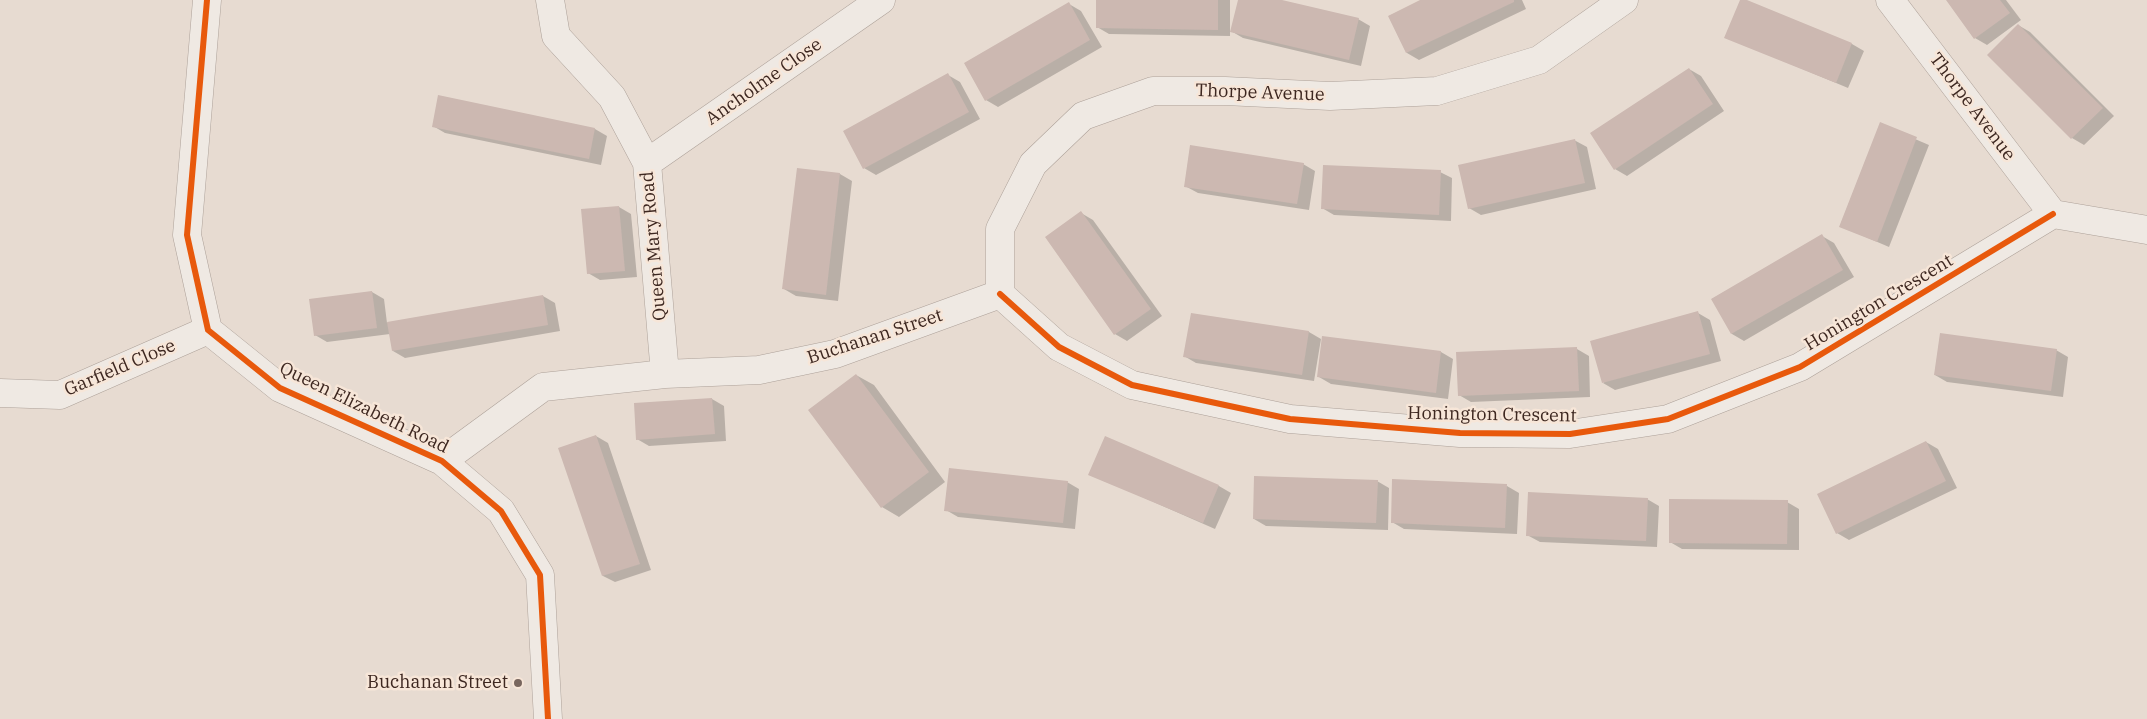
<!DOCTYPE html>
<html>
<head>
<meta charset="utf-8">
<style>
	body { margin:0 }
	canvas { display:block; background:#e7dbd1 }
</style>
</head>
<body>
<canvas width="2147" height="719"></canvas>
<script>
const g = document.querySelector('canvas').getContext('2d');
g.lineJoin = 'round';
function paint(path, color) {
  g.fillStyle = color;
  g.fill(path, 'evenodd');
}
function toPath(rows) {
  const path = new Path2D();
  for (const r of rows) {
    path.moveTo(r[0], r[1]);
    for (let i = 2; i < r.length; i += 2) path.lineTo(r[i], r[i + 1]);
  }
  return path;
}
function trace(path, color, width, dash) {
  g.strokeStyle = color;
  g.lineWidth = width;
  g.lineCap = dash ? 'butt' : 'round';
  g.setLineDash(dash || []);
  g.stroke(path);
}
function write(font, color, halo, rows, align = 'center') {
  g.font = font + ' "IBM Plex Serif",serif';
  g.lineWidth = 5;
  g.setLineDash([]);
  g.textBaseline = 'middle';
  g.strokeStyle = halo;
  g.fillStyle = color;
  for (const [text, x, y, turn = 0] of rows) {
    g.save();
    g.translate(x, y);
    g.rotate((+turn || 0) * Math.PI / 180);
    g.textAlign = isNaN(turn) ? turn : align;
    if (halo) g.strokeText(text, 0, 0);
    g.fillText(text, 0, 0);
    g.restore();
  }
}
const shadow = toPath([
	[1098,0,1230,0,1230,36,1109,34,1097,27],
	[1239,0,1276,0,1358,19,1370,26,1361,66,1243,38,1231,31],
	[1423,0,1522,0,1526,9,1419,60,1407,53,1389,16],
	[1741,0,1852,44,1864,51,1848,88,1726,37],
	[1948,0,2006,0,2021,20,1987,45,1975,38],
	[1069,4,1081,11,1102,47,998,107,986,100,965,64],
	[2018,25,2030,32,2114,116,2084,145,2072,138,1989,55],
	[1689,69,1701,76,1724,111,1627,176,1615,169],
	[948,75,960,82,980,119,876,175,864,168],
	[439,97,595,129,607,136,601,165,445,133,433,126],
	[1880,124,1929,145,1889,247,1840,226],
	[1574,140,1587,147,1596,189,1481,215,1469,208],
	[1303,164,1315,171,1309,210,1198,193,1185,186],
	[798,169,840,174,852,181,838,301,796,296,784,289],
	[1440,172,1452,178,1451,221,1334,215,1322,208],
	[619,207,631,214,637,277,600,280,588,273],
	[1081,213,1093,220,1162,316,1127,341,1115,334],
	[1822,236,1834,243,1854,277,1744,341,1732,334,1712,299],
	[372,292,384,299,387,323,543,296,555,303,560,331,405,358,393,351,390,334,327,342,315,335],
	[1698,313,1710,320,1721,361,1615,390,1603,383],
	[1192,314,1309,332,1321,339,1314,381,1196,363,1184,356],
	[1324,337,1441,352,1453,359,1448,399,1331,384,1319,377],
	[1577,349,1589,356,1590,397,1471,402,1459,395],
	[2056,350,2068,357,2063,397,1947,382,1935,375],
	[856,375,874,385,945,482,899,517,882,507],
	[712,399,724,406,726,441,649,446,637,439],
	[596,436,608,443,651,570,615,582,603,576],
	[1926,442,1938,449,1957,488,1849,540,1837,533],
	[1090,474,1219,486,1231,493,1215,529],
	[1377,481,1389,488,1388,530,1266,526,1254,519],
	[1067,482,1079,489,1075,529,958,517,946,510],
	[1507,486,1519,493,1517,534,1404,529,1392,522],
	[1647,499,1659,506,1657,547,1540,542,1527,535],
	[1787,502,1799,509,1799,550,1682,549,1670,542]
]);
const building = toPath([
	[1096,0,1218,0,1218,30,1096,28],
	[1238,0,1282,0,1359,18,1349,60,1230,32],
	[1420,0,1514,0,1514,2,1406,53,1388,16],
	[1740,0,1747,0,1852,43,1836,83,1724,38],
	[1946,0,2000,0,2010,13,1974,39],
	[1069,2,1090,40,985,101,964,63],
	[2018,24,2103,108,2071,139,1987,55],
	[1689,68,1713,104,1614,170,1590,133],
	[948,73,969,112,863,169,843,131],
	[438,95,595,128,589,159,432,127],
	[1880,122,1917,137,1877,242,1839,227],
	[1575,139,1585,183,1468,209,1458,165],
	[1190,145,1304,163,1297,204,1184,187],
	[1323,165,1441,170,1439,215,1321,209],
	[797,168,840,173,826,295,782,289],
	[619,206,625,271,587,274,581,209],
	[1081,211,1151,309,1114,335,1045,237],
	[1822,234,1843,270,1731,334,1711,299],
	[372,291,377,328,314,336,309,299],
	[543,295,548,325,392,351,387,322],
	[1698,311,1710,354,1602,383,1590,341],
	[1191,313,1309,331,1302,375,1183,357],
	[1940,333,2057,349,2051,391,1934,375],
	[1322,336,1441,351,1436,393,1317,377],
	[1577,347,1579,391,1458,396,1456,352],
	[856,374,929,472,881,508,808,410],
	[712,398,715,434,636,440,634,403],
	[596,435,640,564,602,576,558,448],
	[1105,436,1219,485,1203,523,1088,475],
	[1926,441,1946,481,1836,534,1817,494],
	[949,468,1068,481,1063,523,944,511],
	[1254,476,1378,480,1376,523,1253,519],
	[1392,479,1507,484,1505,528,1391,523],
	[1528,492,1648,498,1646,541,1526,536],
	[1669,499,1788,500,1787,544,1669,543]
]);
const minor = toPath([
	[207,0,187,235,208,330,280,388,442,461,501,511,540,575,548,719],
	[550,0,556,36,612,97,647,163,665,374],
	[1890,0,2053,214],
	[647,163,881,0],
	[2053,214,2147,230],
	[1000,294,1059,347,1132,385,1290,419,1460,433,1570,434,1668,419,1800,367,2053,214],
	[1000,294,1000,229,1033,164,1083,116,1153,91,1225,91,1330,96,1437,91,1539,60,1624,0],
	[0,393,60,395,208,330],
	[442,461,543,387,665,374,759,370,835,354,1000,294]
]);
const cycleway = toPath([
	[207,0,187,235,208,330,280,388,442,461,501,511,540,575,548,719],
	[1000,294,1059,347,1132,385,1290,419,1460,433,1570,434,1668,419,1800,367,2053,214]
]);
const markers = [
	[518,683,5,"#78665e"]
];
const streetNames = [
	["Ancholme Close",764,82,-35],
	["Thorpe Avenue",1260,93,2],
	["Thorpe Avenue",1972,107,53],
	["Queen Mary Road",654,246,-95],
	["Honington Crescent",1879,303,-31],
	["Buchanan Street",875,337,-18],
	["Garfield Close",120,368,-23],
	["Queen Elizabeth Road",364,408,26],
	["Honington Crescent",1492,415,1]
];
const poiNames = [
	["Buchanan Street",508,683]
];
paint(shadow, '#0003');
paint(building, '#ccb8b1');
trace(minor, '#ada199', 29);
trace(minor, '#efe9e3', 28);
trace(cycleway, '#e8590c', 6);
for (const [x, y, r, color] of markers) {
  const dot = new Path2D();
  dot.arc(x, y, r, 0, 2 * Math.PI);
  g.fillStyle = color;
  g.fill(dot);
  trace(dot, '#f7e6d8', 2);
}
write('18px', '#3d2720', '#f7e6d8', streetNames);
write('18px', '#3d2720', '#f7e6d8', poiNames, 'right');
</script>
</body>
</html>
